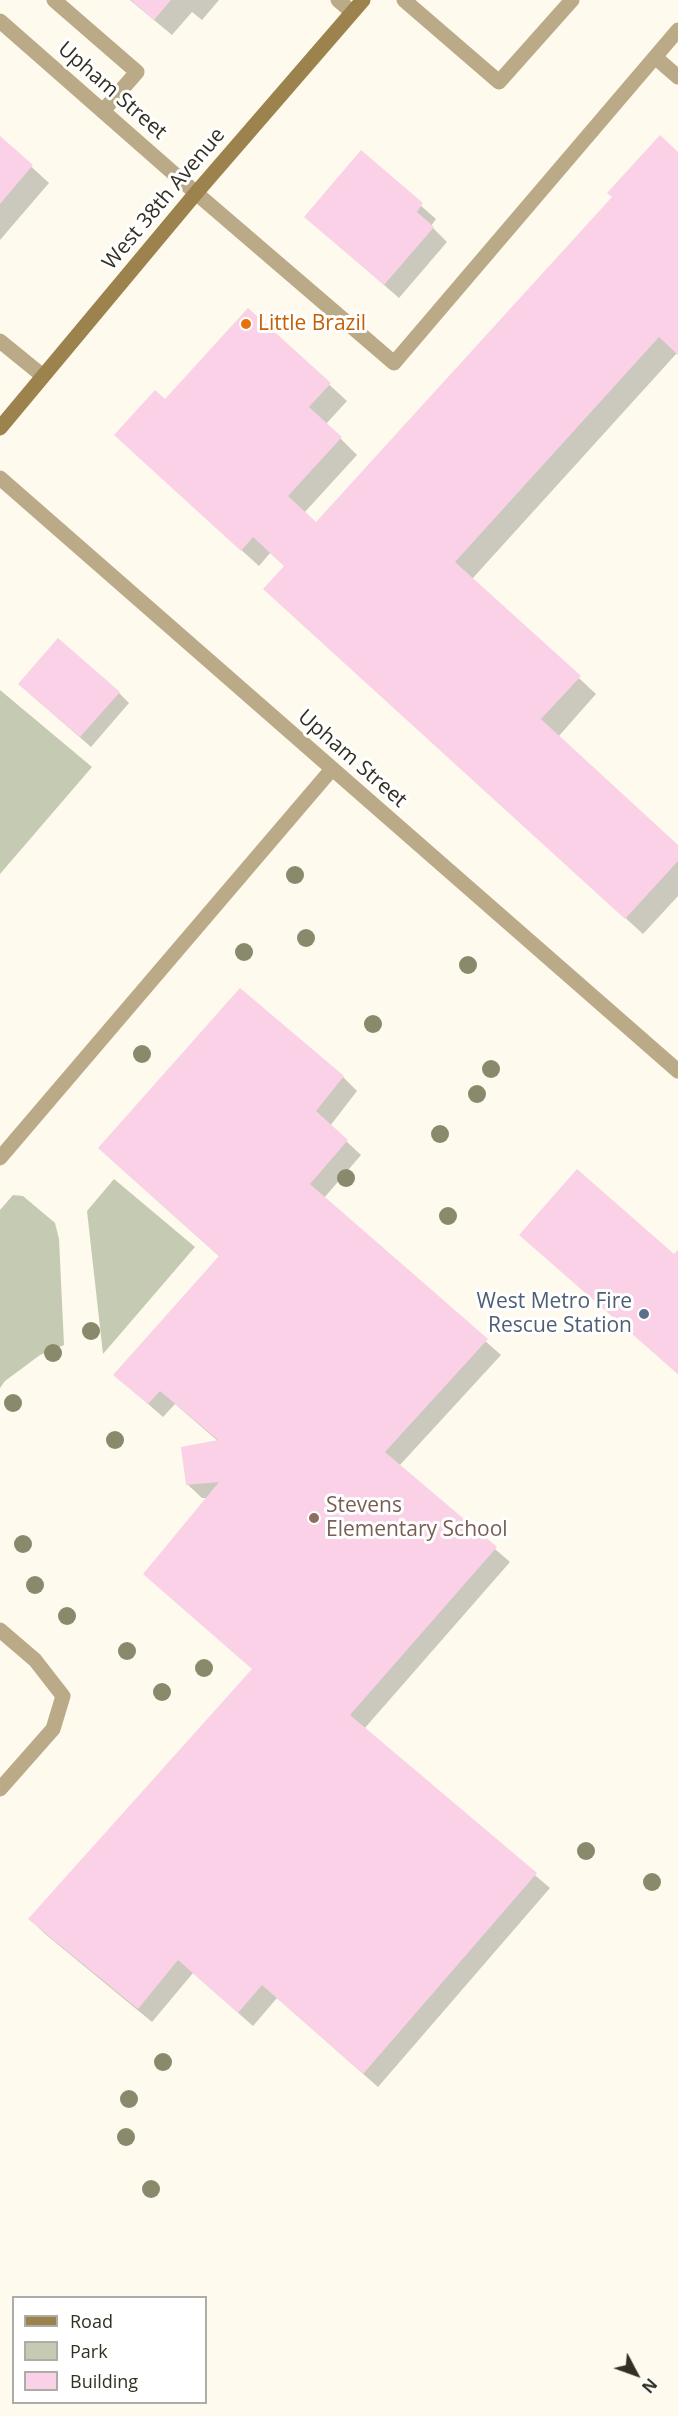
<!DOCTYPE html>
<html>
<head>
<meta charset="utf-8">
<style>
	body { margin:0 }
	#map { position:relative; width:678px; height:2416px; overflow:hidden; background:#fefaed; font-family:"Open Sans",sans-serif }
	canvas { display:block }
	.legend { position:absolute; left:12px; top:2296px; width:195px; height:108px; box-sizing:border-box; background:#fff; border:2px solid #adaca7; margin:0; padding:8px 10px; list-style:none; font-size:18px; color:#333023 }
	.legend li { display:flex; align-items:center; gap:12px; height:30px }
	.legend b { width:30px; border:2px solid #adaca7 }
	.north { position:absolute; left:606px; top:2344px; width:60px; height:60px; -webkit-text-stroke:4px #fff; paint-order:stroke; rotate:131deg; font-size:16px; font-weight:700; line-height:24px; text-align:center; color:#333023 }
	.north::after { content:''; display:block; margin:auto; width:21px; height:27px; background:#333023; clip-path:polygon(50% 0,100% 100%,50% 72%,0 100%) }
</style>
</head>
<body>
<div id="map">
<canvas width="678" height="2416"></canvas>
<ul class="legend">
<li><b style="height:8px;background:#9c824d"></b>Road</li>
<li><b style="height:16px;background:#c5cab2"></b>Park</li>
<li><b style="height:16px;background:#fad1e7"></b>Building</li>
</ul>
<div class="north">N</div>
</div>
<script>
const g = document.querySelector('canvas').getContext('2d');
g.lineJoin = 'round';
function paint(path, color) {
  g.fillStyle = color;
  g.fill(path, 'evenodd');
}
function toPath(rows) {
  const path = new Path2D();
  for (const r of rows) {
    path.moveTo(r[0], r[1]);
    for (let i = 2; i < r.length; i += 2) path.lineTo(r[i], r[i + 1]);
  }
  return path;
}
function trace(path, color, width, dash) {
  g.strokeStyle = color;
  g.lineWidth = width;
  g.lineCap = dash ? 'butt' : 'round';
  g.setLineDash(dash || []);
  g.stroke(path);
}
function write(font, color, halo, rows, align = 'center') {
  g.font = font + ' "Open Sans",sans-serif';
  g.lineWidth = 6;
  g.setLineDash([]);
  g.textBaseline = 'middle';
  g.strokeStyle = halo;
  g.fillStyle = color;
  for (const [text, x, y, turn = 0] of rows) {
    g.save();
    g.translate(x, y);
    g.rotate((+turn || 0) * Math.PI / 180);
    g.textAlign = isNaN(turn) ? turn : align;
    if (halo) g.strokeText(text, 0, 0);
    g.fillText(text, 0, 0);
    g.restore();
  }
}
const green = toPath([
	[0,690,92,767,0,874],
	[114,1179,195,1247,103,1354,87,1211],
	[13,1195,23,1196,55,1223,59,1239,64,1345,40,1355,5,1381,0,1388,0,1210]
]);
const shadow = toPath([
	[130,0,219,0,202,20,192,12,172,35],
	[0,138,49,183,0,240],
	[361,153,436,219,431,226,447,242,399,298,306,217],
	[678,154,678,354,677,353,472,579,596,694,558,737,678,847,678,896,643,934,282,605,285,566,270,553,259,566,133,452,165,401,248,310,347,401,326,424,357,455,304,513,317,524],
	[119,693,129,703,91,747,30,694],
	[343,1077,357,1091,330,1126,361,1155,324,1198,501,1355,399,1466,510,1562,364,1729,550,1888,378,2087,277,1998,253,2026,193,1973,152,2022,44,1933,30,1919,253,1670,208,1498,202,1498,187,1484,219,1442,175,1404,163,1417,115,1375,220,1257,114,1162],
	[521,1235,675,1257,678,1253,678,1374]
]);
const building = toPath([
	[131,0,171,0,154,20],
	[660,135,678,152,678,355,659,337,455,562,581,676,541,719,678,845,678,861,625,919,263,589,284,566,253,537,241,551,114,435,155,390,165,399,248,308,331,383,309,407,342,437,288,496,316,522,612,197,607,193],
	[0,136,33,165,0,204],
	[361,150,423,203,417,212,434,227,384,285,304,217],
	[58,638,120,692,80,737,18,684],
	[240,988,344,1076,316,1111,348,1140,310,1184,488,1339,385,1452,497,1547,350,1715,537,1873,363,2074,262,1985,238,2013,178,1960,138,2009,28,1919,252,1669,143,1574,219,1482,186,1485,181,1447,218,1440,160,1391,148,1404,113,1375,219,1256,98,1148],
	[577,1169,674,1254,678,1250,678,1374,519,1235]
]);
const lane = toPath([
	[54,0,137,72,103,111],
	[338,0,352,12],
	[404,0,499,82,572,0],
	[655,57,678,77],
	[196,193,394,363,678,30],
	[0,341,43,376],
	[0,1158,332,769]
]);
const street = toPath([
	[0,21,196,193],
	[0,478,678,1071],
	[0,1630,35,1660,63,1696,53,1729,0,1789]
]);
const secondary = toPath([
	[0,428,196,193,363,0]
]);
const trees = [
	[295,875],
	[306,938],
	[244,952],
	[468,965],
	[373,1024],
	[142,1054],
	[491,1069],
	[477,1094],
	[440,1134],
	[346,1178],
	[448,1216],
	[91,1331],
	[53,1353],
	[13,1403],
	[115,1440],
	[23,1544],
	[35,1585],
	[67,1616],
	[127,1651],
	[204,1668],
	[162,1692],
	[586,1851],
	[652,1882],
	[163,2062],
	[129,2099],
	[126,2137],
	[151,2189]
];
const markers = [
	[246,324,6,"#e8710a"],
	[644,1314,6,"#5c6f8a"],
	[314,1518,6,"#8d6e63"]
];
const streetNames = [
	["Upham Street",112,91,41],
	["West 38th Avenue",164,199,-50],
	["Upham Street",352,759,41]
];
const foodNames = [
	["Little Brazil",258,324]
];
const serviceNames = [
	["West Metro Fire",632,1302],
	["Rescue Station",632,1326]
];
const educationNames = [
	["Stevens",326,1506],
	["Elementary School",326,1530]
];
paint(green, '#c5cab2');
paint(shadow, '#0003');
paint(building, '#fad1e7');
trace(lane, '#bbaa87', 15);
trace(street, '#bbaa87', 15);
trace(secondary, '#9c824d', 15);
g.fillStyle = '#888a6b';
for (const [x, y] of trees) {
  g.beginPath();
  g.arc(x, y, 9, 0, 2 * Math.PI);
  g.fill();
}
for (const [x, y, r, color] of markers) {
  const dot = new Path2D();
  dot.arc(x, y, r, 0, 2 * Math.PI);
  g.fillStyle = color;
  g.fill(dot);
  trace(dot, '#fff', 2);
}
write('21px', '#333023', '#fff', streetNames);
write('21px', '#c56008', '#fff', foodNames, 'left');
write('21px', '#4e5e75', '#fff', serviceNames, 'right');
write('21px', '#785e54', '#fff', educationNames, 'left');
</script>
</body>
</html>
